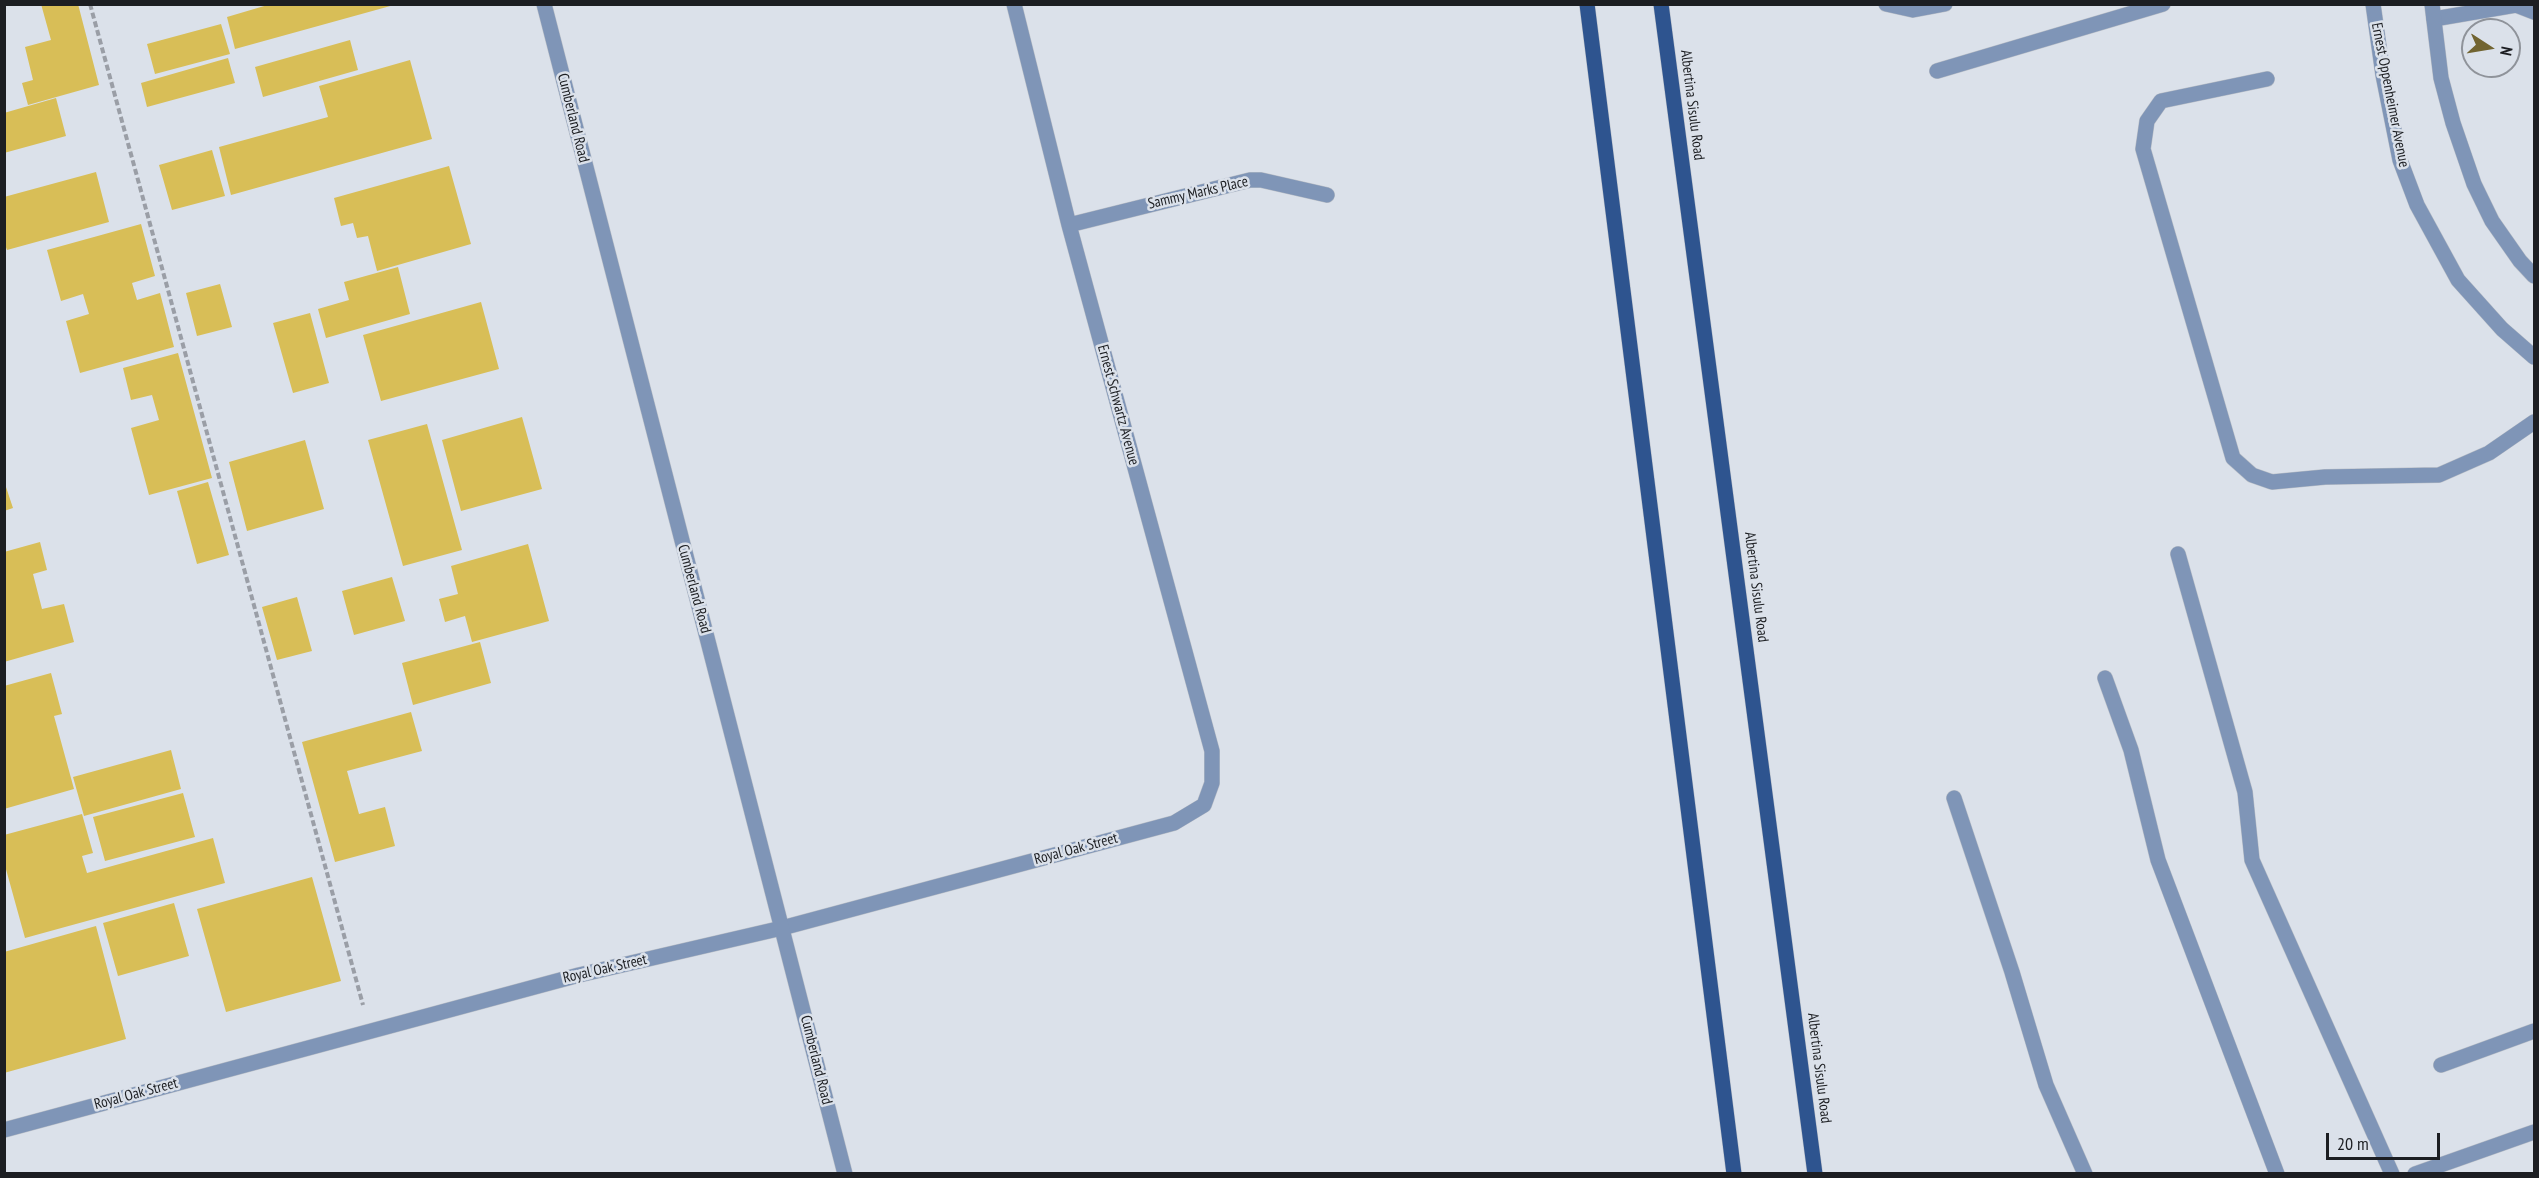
<!DOCTYPE html>
<html>
<head>
<meta charset="utf-8">
<style>
	body { margin:0 }
	#map { position:relative; width:2539px; height:1178px; overflow:hidden; background:#dbe1ea; font-family:"PT Sans Narrow",sans-serif }
	canvas { display:block }
	.frame { position:absolute; inset:0; border:6px solid #1c1e22; pointer-events:none }
	.north { position:absolute; left:2461px; top:18px; width:60px; height:60px; box-sizing:border-box; background:#dbe1ea; border:2px solid #8f939a; border-radius:50%; rotate:102deg; font-size:16px; font-weight:700; line-height:24px; text-align:center; color:#1c1e22 }
	.north::after { content:''; display:block; margin:auto; width:21px; height:27px; background:#716431; clip-path:polygon(50% 0,100% 100%,50% 72%,0 100%) }
	.scale { position:absolute; left:2326px; top:1133px; width:114px; height:27px; box-sizing:border-box; border:3px solid #1c1e22; border-top:0; padding-left:8px; font-size:18px; line-height:21px; white-space:nowrap; color:#1c1e22; -webkit-text-stroke:4px #dbe1ea; paint-order:stroke }
</style>
</head>
<body>
<div id="map">
<canvas width="2539" height="1178"></canvas>
<div class="frame"></div>
<div class="north">N</div>
<div class="scale">20 m</div>
</div>
<script>
const g = document.querySelector('canvas').getContext('2d');
g.lineJoin = 'round';
function paint(path, color) {
  g.fillStyle = color;
  g.fill(path, 'evenodd');
}
function toPath(rows) {
  const path = new Path2D();
  for (const r of rows) {
    path.moveTo(r[0], r[1]);
    for (let i = 2; i < r.length; i += 2) path.lineTo(r[i], r[i + 1]);
  }
  return path;
}
function trace(path, color, width, dash) {
  g.strokeStyle = color;
  g.lineWidth = width;
  g.lineCap = dash ? 'butt' : 'round';
  g.setLineDash(dash || []);
  g.stroke(path);
}
function write(font, color, halo, rows, align = 'center') {
  g.font = font + ' "PT Sans Narrow",sans-serif';
  g.lineWidth = 5;
  g.setLineDash([]);
  g.textBaseline = 'middle';
  g.strokeStyle = halo;
  g.fillStyle = color;
  for (const [text, x, y, turn = 0] of rows) {
    g.save();
    g.translate(x, y);
    g.rotate((+turn || 0) * Math.PI / 180);
    g.textAlign = isNaN(turn) ? turn : align;
    if (halo) g.strokeText(text, 0, 0);
    g.fillText(text, 0, 0);
    g.restore();
  }
}
const building = toPath([
	[41,4,78,4,99,85,28,105,22,83,33,80,25,47,51,40],
	[271,4,394,4,394,5,235,49,227,17],
	[221,24,230,54,155,74,147,44],
	[350,40,358,70,263,97,255,67],
	[228,58,235,83,147,107,141,83],
	[410,60,432,139,231,195,219,147,328,117,319,86],
	[56,98,66,136,4,153,4,113],
	[212,150,225,196,172,210,159,165],
	[449,166,471,244,377,271,368,236,357,238,353,223,341,226,334,198],
	[96,172,109,222,7,250,4,242,4,197],
	[141,224,155,276,132,283,137,300,160,293,174,347,80,373,66,321,89,314,83,294,61,301,47,250],
	[398,267,410,314,326,338,318,309,349,300,344,282],
	[220,284,232,327,197,336,186,293],
	[481,302,499,369,381,401,363,335],
	[310,313,329,383,293,393,273,323],
	[178,353,212,478,149,495,131,428,159,420,152,395,131,400,123,368],
	[522,417,542,489,461,511,442,440],
	[427,424,462,550,403,566,368,440],
	[305,440,324,509,247,531,229,462],
	[4,481,13,508,4,511],
	[208,482,229,555,197,564,177,491],
	[40,542,47,570,33,574,42,609,64,604,74,642,4,662,4,552],
	[528,544,549,621,472,642,465,616,445,622,439,599,458,594,451,566],
	[392,577,405,621,354,635,342,591],
	[297,597,312,651,277,660,262,607],
	[480,642,491,683,413,705,402,663],
	[51,673,62,714,54,716,74,789,4,809,4,686],
	[411,712,422,751,347,771,359,814,385,807,395,846,335,862,302,742],
	[171,750,181,789,84,816,73,777],
	[183,793,195,837,105,861,93,817],
	[82,814,93,853,82,856,87,873,213,838,225,883,25,938,4,862,4,835],
	[312,877,341,981,226,1012,197,909],
	[174,903,189,956,118,976,103,923],
	[96,926,126,1039,4,1073,4,952]
]);
const path = toPath([
	[90,4,363,1005]
]);
const service = toPath([
	[1886,4,1913,10,1945,4],
	[2434,19,2516,5,2534,12],
	[2267,79,2161,101,2147,121,2143,149,2233,458,2252,475,2272,482,2325,477,2439,475,2489,453,2534,422],
	[2178,554,2245,792,2252,860,2392,1174],
	[2105,678,2131,750,2158,860,2277,1174],
	[1954,798,2012,972,2046,1085,2085,1174],
	[2441,1065,2534,1031],
	[2415,1174,2534,1132]
]);
const pedestrian = toPath([
	[1937,71,2163,4]
]);
const minor = toPath([
	[2373,4,2383,75,2400,160,2417,205,2458,280,2502,329,2534,357],
	[2432,4,2441,78,2453,123,2474,184,2492,221,2520,261,2534,276],
	[1069,225,1250,180,1261,180,1327,195],
	[4,1130,579,975,782,928,1174,823,1204,805,1212,783,1212,751,1069,225,1014,4]
]);
const tertiary = toPath([
	[544,4,845,1174]
]);
const primary = toPath([
	[1587,4,1734,1174],
	[1661,4,1815,1174]
]);
const streetNames = [
	["Ernest Oppenheimer Avenue",2390,95,79],
	["Albertina Sisulu Road",1692,105,83],
	["Cumberland Road",573,118,76],
	["Sammy Marks Place",1198,193,-13],
	["Ernest Schwartz Avenue",1118,405,75],
	["Albertina Sisulu Road",1756,587,83],
	["Cumberland Road",694,589,75],
	["Royal Oak Street",1076,849,-15],
	["Royal Oak Street",605,969,-13],
	["Cumberland Road",816,1060,76],
	["Albertina Sisulu Road",1819,1068,83],
	["Royal Oak Street",136,1094,-15]
];
paint(building, '#d8be57');
trace(service, '#b9bec6', 16);
trace(pedestrian, '#b9bec6', 16);
trace(minor, '#b9bec6', 16);
trace(tertiary, '#b9bec6', 16);
trace(primary, '#b9bec6', 16);
trace(path, '#9a9ea6', 4, [6, 3]);
trace(service, '#7f95b7', 15);
trace(pedestrian, '#7f95b7', 15);
trace(minor, '#7f95b7', 15);
trace(tertiary, '#7f95b7', 15);
trace(primary, '#2e548f', 15);
write('15px', '#1c1e22', '#dbe1ea', streetNames);
</script>
</body>
</html>
